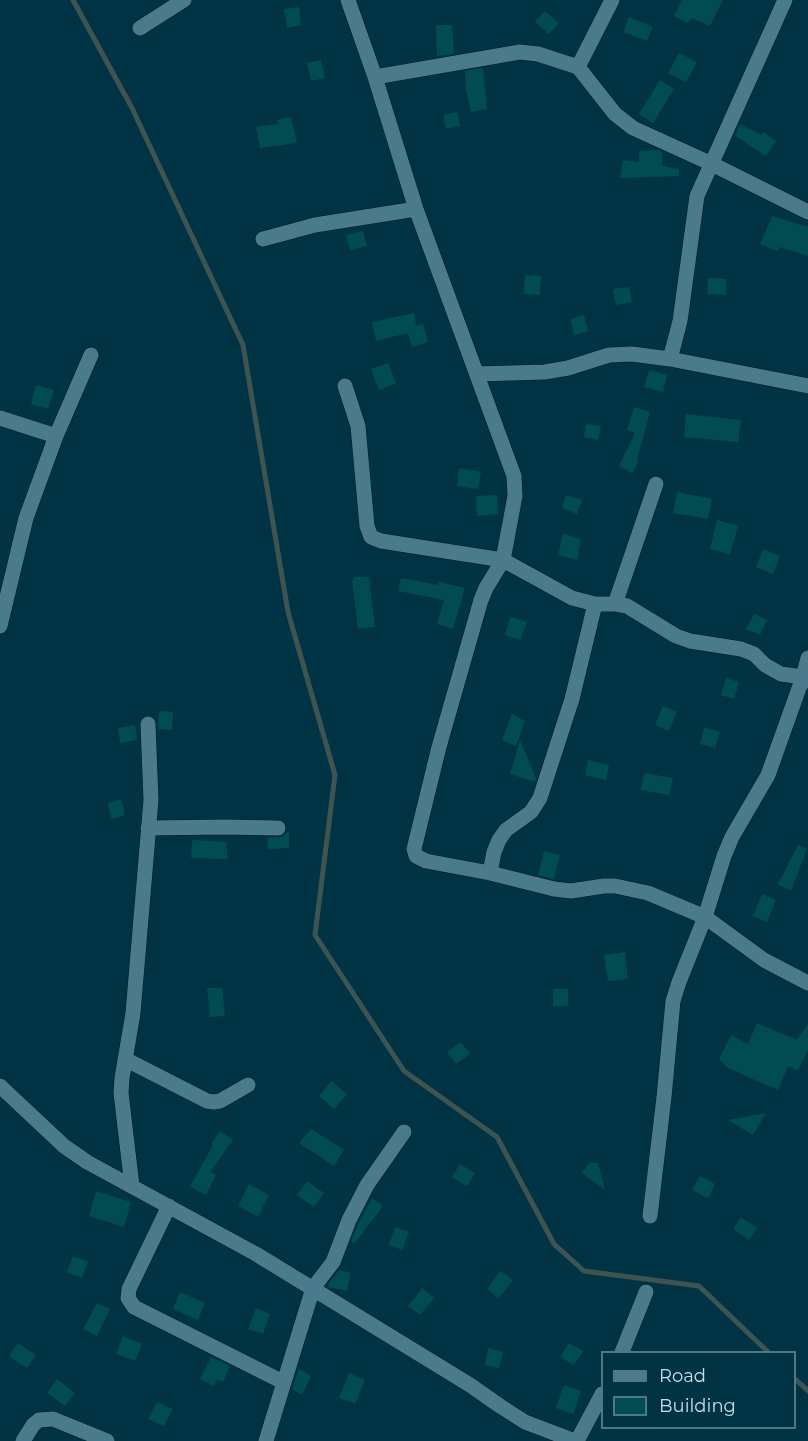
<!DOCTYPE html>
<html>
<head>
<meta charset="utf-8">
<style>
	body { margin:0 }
	#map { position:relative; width:808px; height:1441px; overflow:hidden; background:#003445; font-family:Montserrat,sans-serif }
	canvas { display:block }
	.legend { position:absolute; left:601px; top:1351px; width:195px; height:78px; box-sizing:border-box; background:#003445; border:2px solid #4f7886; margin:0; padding:8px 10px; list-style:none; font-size:18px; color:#c6dee8 }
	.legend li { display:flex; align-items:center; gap:12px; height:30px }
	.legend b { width:30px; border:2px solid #4f7886 }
</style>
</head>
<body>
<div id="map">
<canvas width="808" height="1441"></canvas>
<ul class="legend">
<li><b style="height:8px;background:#4b7a8d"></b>Road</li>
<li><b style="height:16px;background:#014b52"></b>Building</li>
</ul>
</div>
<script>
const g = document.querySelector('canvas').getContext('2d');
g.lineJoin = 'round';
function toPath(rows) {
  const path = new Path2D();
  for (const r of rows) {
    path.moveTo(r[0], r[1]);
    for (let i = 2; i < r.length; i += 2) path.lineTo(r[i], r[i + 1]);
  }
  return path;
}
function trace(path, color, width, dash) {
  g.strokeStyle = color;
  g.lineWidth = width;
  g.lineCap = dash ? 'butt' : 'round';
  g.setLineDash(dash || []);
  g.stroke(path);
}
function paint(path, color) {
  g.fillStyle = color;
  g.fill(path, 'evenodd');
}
const stream = toPath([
	[73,0,132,108,243,345,288,612,335,775,315,935,404,1071,497,1137,554,1244,584,1271,699,1286,768,1352],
	[794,1378,808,1391]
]);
const building = toPath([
	[682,0,723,0,710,26,691,18,688,23,674,16],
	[299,7,301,25,287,28,284,9],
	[545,11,559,23,549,34,535,22],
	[629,17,653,27,647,41,623,32],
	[436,25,452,25,454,54,437,56],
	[679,53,697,62,686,82,668,73],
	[321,60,325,78,311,81,307,63],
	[483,68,487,109,471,112,466,90,465,71],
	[660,80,674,89,653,123,639,114],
	[457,112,460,126,446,129,443,115],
	[291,117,297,143,260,148,256,127,278,124,277,120],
	[740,124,761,135,763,132,776,141,766,156,735,136],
	[658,150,662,152,662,166,679,169,679,176,620,178,623,160,639,162,639,151],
	[772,216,808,227,808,256,780,247,777,251,760,244],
	[363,231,367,246,350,250,346,235],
	[525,275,541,276,540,295,524,294],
	[708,278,726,279,726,295,707,294],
	[629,287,632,302,616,305,613,289],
	[414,313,416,326,423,324,428,342,412,347,408,333,376,341,372,322],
	[584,315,588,331,574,335,570,319],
	[388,363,396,383,379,390,371,369],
	[649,370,667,375,663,392,644,387],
	[36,385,54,390,48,409,31,404],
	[634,407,650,412,637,459,639,460,633,473,619,466,635,433,627,430],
	[686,414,741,420,738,442,684,437],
	[586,424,601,426,598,440,584,437],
	[459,468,481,472,478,489,457,486],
	[677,492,712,499,708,519,673,513],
	[497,495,498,514,477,516,476,496],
	[566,495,582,500,577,514,562,508],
	[717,520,738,526,730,554,710,549],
	[563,534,581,539,577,560,558,555],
	[763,549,780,556,773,574,756,567],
	[354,577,369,577,375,627,358,629,352,580,353,580],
	[401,578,438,585,439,582,465,588,453,629,437,624,444,600,398,591],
	[754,614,767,620,760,635,746,629],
	[510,617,527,622,520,640,505,635],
	[726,678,739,682,734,699,721,695],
	[663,706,677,712,669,731,655,725],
	[159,711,173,712,172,730,158,729],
	[512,714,525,721,516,746,502,740],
	[135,725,137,740,120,743,118,728],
	[704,727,720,732,715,748,700,744],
	[520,740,536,778,535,782,510,774],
	[588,760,609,765,606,780,585,775],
	[644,773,673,778,669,795,641,790],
	[121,799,125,815,111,819,108,803],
	[287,832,289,832,289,848,268,849,267,838,282,837],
	[192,840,226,842,228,859,191,858],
	[798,845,807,849,791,891,778,884],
	[544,851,560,855,554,879,538,875],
	[762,894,776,900,767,922,753,916],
	[625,952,628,979,608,981,604,955],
	[207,988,222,988,225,1016,210,1017],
	[553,989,568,989,568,1006,553,1006],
	[757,1023,797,1040,808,1024,808,1050,798,1071,788,1066,778,1090,728,1068,719,1059,731,1035,748,1044],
	[461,1042,470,1054,456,1064,447,1052],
	[331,1081,347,1094,334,1109,319,1096],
	[766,1113,753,1135,728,1120],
	[311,1129,344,1150,334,1166,299,1143],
	[220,1131,233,1140,210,1172,216,1175,206,1195,190,1187,213,1145,211,1144],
	[589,1163,598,1163,605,1190,582,1173],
	[460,1164,475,1173,467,1186,452,1177],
	[700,1176,715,1184,708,1198,692,1190],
	[307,1181,324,1193,314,1207,297,1195],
	[249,1184,269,1195,258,1217,238,1206],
	[96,1191,131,1202,124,1227,89,1216],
	[372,1198,383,1206,354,1244,351,1241,358,1224],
	[741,1217,757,1228,749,1240,733,1229],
	[395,1227,409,1232,402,1250,389,1245],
	[73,1256,88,1262,82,1278,67,1272],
	[339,1270,351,1273,347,1291,328,1287,329,1283],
	[500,1271,513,1280,499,1298,487,1289],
	[422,1288,434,1298,420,1315,408,1306],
	[180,1292,205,1303,198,1320,173,1309],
	[97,1303,110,1309,97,1336,83,1329],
	[256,1308,270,1314,263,1334,248,1329],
	[123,1336,142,1344,135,1361,116,1354],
	[18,1343,36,1355,27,1368,9,1356],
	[569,1343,583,1351,574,1365,560,1357],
	[488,1348,503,1352,499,1368,485,1365],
	[211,1357,230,1366,223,1382,217,1379,214,1386,200,1379],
	[299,1369,311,1376,302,1395,292,1389],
	[349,1373,365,1380,355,1404,339,1398],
	[57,1379,75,1393,65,1406,47,1393],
	[564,1385,581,1391,573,1414,556,1408],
	[157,1402,173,1409,164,1426,148,1419]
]);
const street = toPath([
	[348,0,375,77,416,209,514,476,515,496,503,560,486,588,481,600,439,747,414,849,416,856,426,861,490,873,554,889,571,891,604,886,615,886,648,893,705,917,764,960,808,983],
	[140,28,184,0],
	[578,67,612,0],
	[375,77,520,52,538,54,578,67,615,114,633,128,712,164,808,212],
	[263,239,315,225,416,209],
	[670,359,680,321,697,196,785,0],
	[477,374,545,372,568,368,609,355,632,354,670,359,808,386],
	[345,386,358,426,367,526,371,537,381,541,503,560,572,598,595,604,615,604,627,606,676,636,690,641,741,649,754,654,765,665,781,674,803,677,808,681],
	[0,418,56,436],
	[615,604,656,484],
	[0,626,26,518,56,436,91,355],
	[148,828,225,827,278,828],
	[490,873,494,852,499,840,506,830,531,812,540,798,572,699,595,604],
	[125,1059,207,1101,214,1102,220,1101,248,1085],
	[0,1086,64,1146,87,1162,256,1254,470,1385,500,1406,525,1422,575,1441],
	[132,1186,121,1093,122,1078,133,1013,151,800,148,724],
	[169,1206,129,1289,128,1298,134,1307,283,1382],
	[650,1216,664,1097,673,1001,679,982,705,917,724,856,732,837,768,775,803,677,808,658],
	[622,1352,646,1292],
	[23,1441,33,1425,39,1420,53,1419,107,1441],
	[266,1441,313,1288,333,1262,349,1220,367,1185,404,1132],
	[577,1441,602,1394]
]);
trace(stream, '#3f5452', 5);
paint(building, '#014b52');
trace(street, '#021a23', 16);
trace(street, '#4b7a8d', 15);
</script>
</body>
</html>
